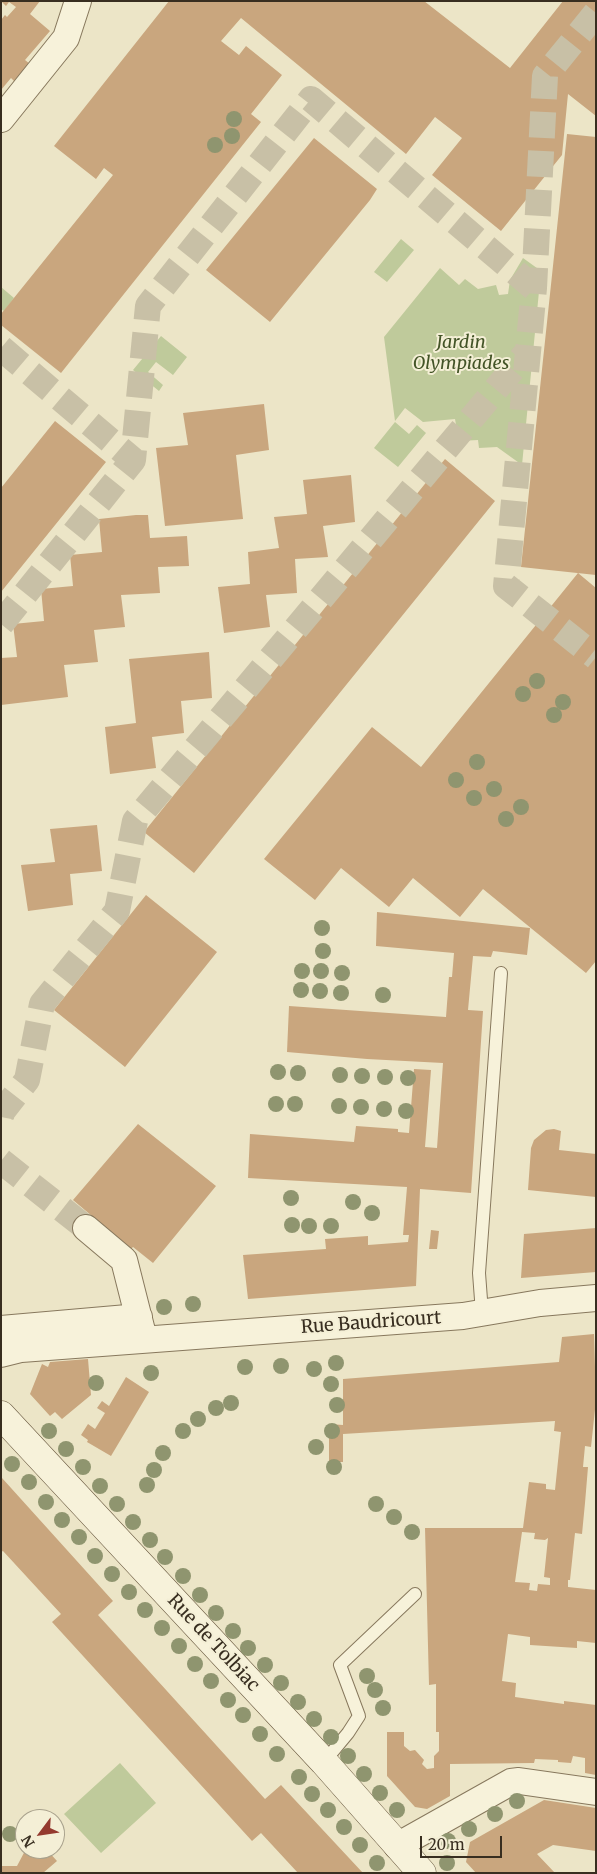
<!DOCTYPE html>
<html>
<head>
<meta charset="utf-8">
<style>
	body { margin:0 }
	#map { position:relative; width:597px; height:1874px; overflow:hidden; background:#ece5c7; font-family:Merriweather,serif }
	canvas { display:block }
	.frame { position:absolute; inset:0; border:2px solid #382e20; pointer-events:none }
	.north { position:absolute; left:15px; top:1809px; width:50px; height:50px; box-sizing:border-box; background:#f4efd6; border:1px solid #a9a28d; border-radius:50%; rotate:239deg; font-size:14px; font-weight:700; line-height:20px; text-align:center; color:#382e20 }
	.north::after { content:''; display:block; margin:auto; width:18px; height:22px; background:#943a2f; clip-path:polygon(50% 0,100% 100%,50% 72%,0 100%) }
	.scale { position:absolute; left:420px; top:1836px; width:82px; height:22px; box-sizing:border-box; border:2px solid #382e20; border-top:0; padding-left:6px; font-size:15px; line-height:18px; white-space:nowrap; color:#382e20; -webkit-text-stroke:4px #f4efd6; paint-order:stroke }
</style>
</head>
<body>
<div id="map">
<canvas width="597" height="1874"></canvas>
<div class="frame"></div>
<div class="north">N</div>
<div class="scale">20 m</div>
</div>
<script>
const g = document.querySelector('canvas').getContext('2d');
g.lineJoin = 'round';
function paint(path, color) {
  g.fillStyle = color;
  g.fill(path, 'evenodd');
}
function toPath(rows) {
  const path = new Path2D();
  for (const r of rows) {
    path.moveTo(r[0], r[1]);
    for (let i = 2; i < r.length; i += 2) path.lineTo(r[i], r[i + 1]);
  }
  return path;
}
function trace(path, color, width, dash) {
  g.strokeStyle = color;
  g.lineWidth = width;
  g.lineCap = dash ? 'butt' : 'round';
  g.setLineDash(dash || []);
  g.stroke(path);
}
function write(font, color, halo, rows, align = 'center') {
  g.font = font + ' Merriweather,serif';
  g.lineWidth = 4;
  g.setLineDash([]);
  g.textBaseline = 'middle';
  g.strokeStyle = halo;
  g.fillStyle = color;
  for (const [text, x, y, turn = 0] of rows) {
    g.save();
    g.translate(x, y);
    g.rotate((+turn || 0) * Math.PI / 180);
    g.textAlign = isNaN(turn) ? turn : align;
    if (halo) g.strokeText(text, 0, 0);
    g.fillText(text, 0, 0);
    g.restore();
  }
}
const green = toPath([
	[401,239,414,250,387,282,374,272],
	[523,258,541,271,522,465,497,447,479,448,478,440,459,441,455,419,423,422,405,408,395,421,384,337,440,268,459,285,465,279,478,289,496,285,499,295,508,294,510,280],
	[1,287,14,298,4,311,1,309],
	[161,336,187,357,173,375,156,362,148,372,163,385,159,391,133,370],
	[395,422,409,434,417,425,426,433,398,467,374,448],
	[120,1763,156,1803,101,1853,64,1814]
]);
const building = toPath([
	[1,1,40,1,30,14,50,31,25,60,30,64,15,82,11,78,1,90,1,20,5,15,7,17,16,7,9,2,6,6],
	[169,1,424,1,510,68,563,1,596,1,596,116,568,94,562,155,501,231,432,175,462,138,435,117,406,154,241,18,221,41,239,55,246,46,282,75,251,114,261,122,61,373,1,325,1,314,113,175,104,168,96,179,54,146],
	[567,134,596,137,596,575,521,567],
	[314,138,377,189,370,200,270,322,206,270],
	[264,404,269,450,236,455,243,519,165,526,156,448,188,445,183,413],
	[55,421,106,462,1,592,1,488],
	[445,459,495,501,194,873,144,832],
	[351,475,355,522,323,526,328,557,295,559,297,593,266,595,270,627,224,633,218,587,250,584,248,552,279,548,274,517,307,514,303,480],
	[136,515,148,515,150,538,187,536,189,566,158,567,160,593,121,595,125,627,94,630,98,662,64,665,68,697,1,705,1,658,17,657,13,624,44,621,41,589,73,586,70,555,102,552,99,519],
	[578,573,596,588,596,961,586,973,483,889,460,917,413,878,389,907,341,868,315,900,264,859,372,727,421,767],
	[209,652,212,698,181,701,184,733,152,737,156,768,110,774,105,727,136,723,129,659],
	[97,825,102,871,70,874,73,905,28,911,21,865,55,862,50,829],
	[146,895,217,952,125,1067,54,1010],
	[377,912,530,928,527,955,493,951,491,957,473,956,468,1010,483,1011,471,1193,420,1189,416,1286,248,1299,243,1255,326,1249,325,1239,368,1236,368,1245,408,1242,409,1235,403,1235,407,1187,248,1178,250,1134,354,1142,356,1126,398,1129,398,1132,409,1133,414,1069,431,1070,425,1147,437,1148,443,1063,367,1059,287,1052,289,1006,446,1017,449,977,452,977,454,953,376,946],
	[138,1124,216,1186,153,1263,133,1247,131,1249,73,1200],
	[554,1129,561,1131,559,1150,596,1154,596,1197,528,1190,531,1148,534,1140,546,1130],
	[596,1228,596,1272,521,1278,524,1234],
	[431,1230,439,1231,437,1249,429,1249],
	[594,1334,596,1400,591,1447,585,1446,583,1467,588,1467,585,1503,582,1534,575,1533,570,1580,568,1580,568,1587,596,1590,596,1643,577,1641,577,1648,530,1645,530,1637,508,1634,502,1681,516,1683,515,1697,564,1704,564,1701,596,1705,596,1775,585,1773,585,1758,573,1756,571,1763,558,1762,558,1760,535,1759,534,1763,450,1764,450,1796,427,1809,415,1807,387,1776,387,1732,404,1732,404,1746,410,1751,415,1750,424,1760,422,1764,427,1769,434,1768,434,1756,439,1751,439,1732,436,1732,436,1684,429,1685,425,1528,523,1528,529,1482,546,1484,546,1489,555,1490,561,1432,554,1431,555,1421,343,1434,343,1462,329,1462,329,1424,343,1425,343,1379,559,1362,562,1337],
	[522,1532,535,1533,534,1539,545,1540,548,1538,544,1577,550,1578,550,1585,538,1584,537,1591,529,1590,530,1583,515,1582],
	[88,1359,91,1395,62,1419,55,1412,50,1416,30,1394,42,1364,48,1367,50,1362],
	[126,1377,149,1392,111,1456,87,1442,88,1440,81,1435,88,1424,95,1429,105,1413,97,1408,102,1401,109,1406],
	[2,1478,113,1601,98,1615,265,1799,281,1785,363,1873,298,1873,261,1833,252,1841,52,1622,61,1614,3,1551,1,1552],
	[544,1800,596,1808,596,1851,553,1845,537,1854,555,1873,476,1873,466,1862,470,1842],
	[26,1849,46,1849,57,1861,43,1873,1,1873,1,1866,17,1866]
]);
const streetTunnel = toPath([
	[596,13,545,76,534,288,506,586,596,657],
	[1,348,133,460],
	[1,624,133,460,148,306,311,99,534,288],
	[1,1117,2,1112,27,1080,42,1004,117,911,135,821,527,352],
	[1,1161,86,1228]
]);
const lane = toPath([
	[482,1313,479,1273,501,973],
	[324,1762,348,1733,359,1716,340,1665,415,1594]
]);
const street = toPath([
	[1,119,66,38,78,1],
	[86,1228,124,1260,143,1335],
	[1,1329,139,1317],
	[1,1354,21,1349,463,1316,540,1303,596,1298],
	[397,1846,511,1782,519,1781,596,1792]
]);
const secondary = toPath([
	[1,1415,324,1762,422,1873]
]);
const trees = [
	[234,119],
	[232,136],
	[215,145],
	[537,681],
	[523,694],
	[563,702],
	[554,715],
	[477,762],
	[456,780],
	[494,789],
	[474,798],
	[521,807],
	[506,819],
	[322,928],
	[323,951],
	[302,971],
	[321,971],
	[342,973],
	[301,990],
	[320,991],
	[341,993],
	[383,995],
	[278,1072],
	[298,1073],
	[340,1075],
	[362,1076],
	[385,1077],
	[408,1078],
	[276,1104],
	[295,1104],
	[339,1106],
	[361,1107],
	[384,1109],
	[406,1111],
	[291,1198],
	[353,1202],
	[372,1213],
	[292,1225],
	[309,1226],
	[331,1226],
	[193,1304],
	[164,1307],
	[336,1363],
	[281,1366],
	[245,1367],
	[314,1369],
	[151,1373],
	[96,1383],
	[331,1384],
	[231,1403],
	[337,1405],
	[216,1408],
	[198,1419],
	[49,1431],
	[183,1431],
	[332,1431],
	[316,1447],
	[66,1449],
	[163,1453],
	[12,1464],
	[83,1467],
	[334,1467],
	[154,1470],
	[29,1482],
	[147,1485],
	[100,1486],
	[46,1502],
	[117,1504],
	[376,1504],
	[394,1517],
	[62,1520],
	[133,1522],
	[412,1532],
	[79,1537],
	[150,1540],
	[95,1556],
	[165,1557],
	[112,1574],
	[183,1576],
	[129,1592],
	[200,1595],
	[145,1610],
	[216,1613],
	[162,1628],
	[233,1631],
	[179,1646],
	[248,1648],
	[195,1664],
	[265,1665],
	[367,1676],
	[211,1681],
	[281,1683],
	[375,1690],
	[228,1700],
	[298,1702],
	[383,1708],
	[243,1715],
	[314,1719],
	[260,1734],
	[331,1737],
	[277,1754],
	[348,1756],
	[364,1774],
	[299,1777],
	[380,1793],
	[312,1794],
	[517,1801],
	[328,1810],
	[397,1810],
	[495,1814],
	[344,1827],
	[469,1829],
	[10,1834],
	[448,1841],
	[360,1845],
	[377,1863],
	[447,1863]
];
const parkNames = [
	["Jardin",461,343],
	["Olympiades",461,364]
];
const streetNames = [
	["Rue Baudricourt",371,1323,-4],
	["Rue de Tolbiac",213,1643,47]
];
paint(green, '#bfca9b');
paint(building, '#c9a67e');
trace(streetTunnel, '#c8c0a6', 26, [26, 13]);
trace(lane, '#87785d', 14);
trace(street, '#87785d', 28);
trace(secondary, '#695940', 29);
trace(lane, '#f7f2da', 12);
trace(street, '#f7f2da', 26);
trace(secondary, '#f7f2da', 28);
g.fillStyle = '#8f956f';
for (const [x, y] of trees) {
  g.beginPath();
  g.arc(x, y, 8, 0, 2 * Math.PI);
  g.fill();
}
write('italic 18px', '#435427', '#f4efd6', parkNames);
write('18px', '#382e20', '#f4efd6', streetNames);
</script>
</body>
</html>
